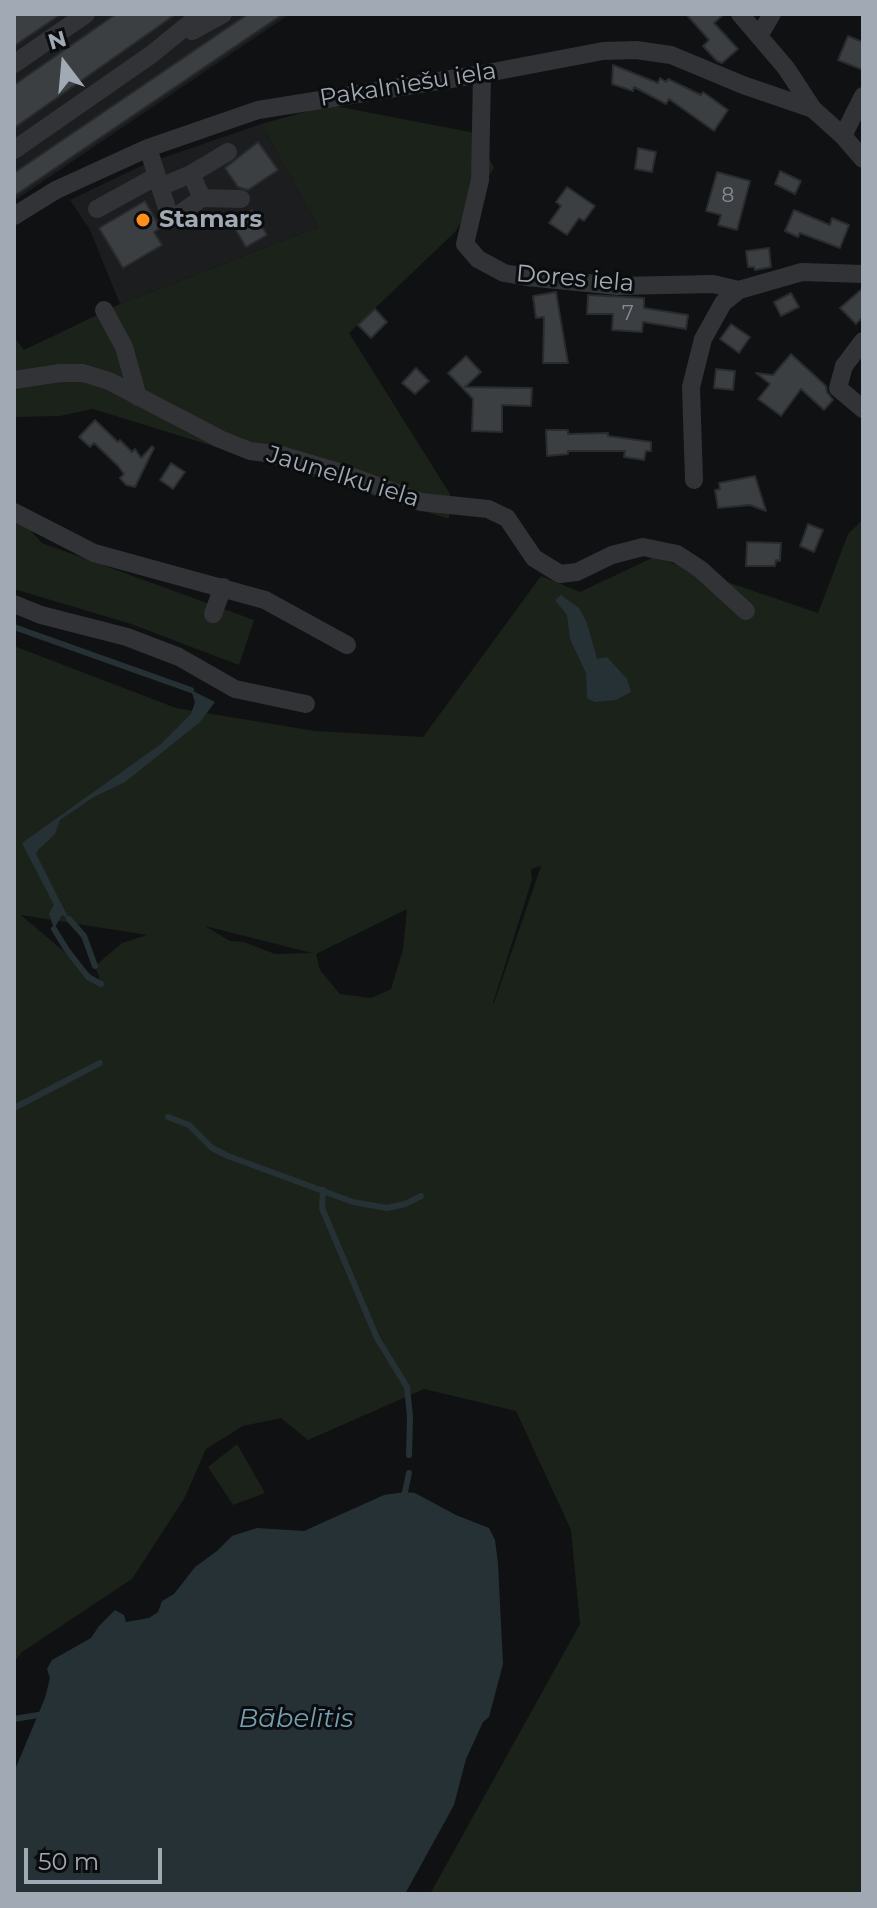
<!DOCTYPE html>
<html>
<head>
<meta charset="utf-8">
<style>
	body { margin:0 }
	#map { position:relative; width:877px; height:1908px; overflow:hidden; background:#101112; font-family:Montserrat,sans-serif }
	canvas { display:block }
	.frame { position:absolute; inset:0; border:16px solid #a0a9b4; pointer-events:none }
	.north { position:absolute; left:24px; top:24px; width:80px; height:80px; -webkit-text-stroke:6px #0b0c0d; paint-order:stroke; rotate:344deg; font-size:22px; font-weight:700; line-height:32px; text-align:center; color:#a0a9b4 }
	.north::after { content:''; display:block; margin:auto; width:28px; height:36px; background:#a0a9b4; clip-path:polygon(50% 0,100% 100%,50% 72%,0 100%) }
	.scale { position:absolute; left:24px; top:1848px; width:138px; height:36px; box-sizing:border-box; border:4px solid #a0a9b4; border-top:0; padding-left:10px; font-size:24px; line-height:28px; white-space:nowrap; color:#a0a9b4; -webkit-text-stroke:6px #0b0c0d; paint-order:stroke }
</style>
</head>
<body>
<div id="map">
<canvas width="877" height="1908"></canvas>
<div class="frame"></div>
<div class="north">N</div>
<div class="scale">50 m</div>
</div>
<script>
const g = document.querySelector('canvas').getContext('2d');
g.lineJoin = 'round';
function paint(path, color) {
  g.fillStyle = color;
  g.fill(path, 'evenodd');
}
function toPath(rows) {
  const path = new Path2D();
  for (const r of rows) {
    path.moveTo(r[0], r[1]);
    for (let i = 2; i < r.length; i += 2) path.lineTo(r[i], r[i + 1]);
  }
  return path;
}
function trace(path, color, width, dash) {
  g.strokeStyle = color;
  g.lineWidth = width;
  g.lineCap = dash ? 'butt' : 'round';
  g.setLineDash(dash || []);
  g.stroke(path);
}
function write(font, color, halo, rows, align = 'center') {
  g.font = font + ' Montserrat,sans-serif';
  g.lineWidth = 6;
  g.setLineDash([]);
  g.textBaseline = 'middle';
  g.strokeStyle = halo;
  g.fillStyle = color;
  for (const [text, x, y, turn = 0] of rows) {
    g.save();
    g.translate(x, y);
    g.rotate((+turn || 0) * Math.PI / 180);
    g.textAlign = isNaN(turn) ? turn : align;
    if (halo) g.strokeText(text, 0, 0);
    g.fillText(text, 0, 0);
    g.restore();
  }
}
const built = toPath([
	[14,14,290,14,14,201],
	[261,124,318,227,120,304,90,230,70,200,145,164]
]);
const green = toPath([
	[330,105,475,133,494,168,455,232,349,333,450,494,449,519,93,409,60,416,14,417,14,337,24,350,120,304,318,227,261,124],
	[14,513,42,543,254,620,239,665,131,624,14,589],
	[863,519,863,1894,430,1894,580,1624,571,1530,516,1411,424,1389,308,1440,281,1418,243,1426,206,1449,184,1499,132,1579,22,1652,14,1662,14,646,176,708,315,731,423,737,541,576,580,592,654,557,818,613,848,534],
	[541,866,494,1003,493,1003,532,880,531,869],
	[407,909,403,949,391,989,371,998,340,994,320,970,316,954],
	[21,915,147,935,122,943,95,966,101,983],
	[205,926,312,953,275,954,244,942,230,941],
	[237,1444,265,1493,233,1505,208,1467]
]);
const water = toPath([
	[561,595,579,608,587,623,597,659,607,657,627,679,631,692,616,700,595,702,587,698,586,673,570,639,567,615,555,600],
	[191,690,215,702,200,722,125,782,92,798,60,820,55,834,38,850,36,854,69,919,62,915,54,929,49,914,54,905,22,843,161,744,191,714,195,702],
	[405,1492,415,1493,456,1515,489,1528,495,1540,498,1564,503,1664,489,1717,483,1722,466,1759,454,1805,405,1894,14,1894,14,1772,45,1698,50,1678,47,1669,52,1660,91,1638,99,1626,115,1610,124,1615,126,1622,149,1618,158,1612,162,1601,174,1594,195,1567,217,1551,232,1536,257,1528,304,1531,384,1495]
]);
const stream = toPath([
	[14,627,191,690],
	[69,919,84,936,95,966],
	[54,929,67,950,88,977,101,984],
	[14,1108,100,1063],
	[168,1117,189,1125,212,1148,228,1156,353,1202,387,1208,405,1204,421,1196],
	[323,1190,322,1208,377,1338,407,1387,410,1417,409,1455],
	[405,1492,409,1473],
	[14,1719,38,1715]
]);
const building = toPath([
	[14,14,61,14,14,46,14,14],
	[116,14,176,14,14,128,14,85,116,14],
	[248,14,283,14,14,196,14,173,248,14],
	[686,14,724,14,714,23,738,49,722,63,717,61,703,46,709,40,686,14],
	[848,36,863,42,863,70,838,60,848,36],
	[613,65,658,83,660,78,666,82,668,79,701,95,703,92,728,110,714,131,669,99,666,104,634,87,633,91,612,84,613,65],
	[258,142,278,170,248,190,238,187,225,168,258,142],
	[638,148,656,152,652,172,635,169,638,148],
	[780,171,801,181,795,194,775,184,780,171],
	[717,172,750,181,737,230,718,225,721,215,706,211,717,172],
	[567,187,595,206,584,221,579,218,567,235,549,223,561,206,556,202,567,187],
	[145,201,160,228,154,232,162,245,123,268,99,228,145,201],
	[252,210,267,235,246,247,231,222,252,210],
	[794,210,830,225,832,218,849,225,840,248,800,233,798,237,785,231,794,210],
	[769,248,771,267,755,270,754,267,748,267,746,251,769,248],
	[863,288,863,317,856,324,840,308,863,288],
	[556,292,568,363,543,363,544,317,536,318,533,296,556,292],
	[791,293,799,307,781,316,774,302,791,293],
	[588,295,644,298,644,308,688,315,686,329,643,322,642,332,612,330,613,314,587,314,588,295],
	[375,309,387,322,371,338,358,325,375,309],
	[731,324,750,337,739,353,720,339,731,324],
	[791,354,826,386,827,392,833,400,824,410,801,389,781,416,758,399,770,384,756,373,773,375,791,354],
	[466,356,481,372,465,387,532,388,531,406,502,405,502,432,472,431,473,399,448,373,466,356],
	[416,368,429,381,415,394,402,383,416,368],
	[716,369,735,371,733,390,714,388,716,369],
	[95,420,118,442,120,440,132,452,135,449,141,458,152,446,154,448,135,487,126,485,120,478,124,474,118,466,94,443,90,447,79,437,95,420],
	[546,430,568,430,568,434,608,433,608,436,651,442,651,451,646,451,644,460,624,457,625,451,568,451,568,454,547,456,546,430],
	[171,463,185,472,173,489,160,480,171,463],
	[755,476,766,511,750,505,718,508,715,490,720,489,719,483,755,476],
	[808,524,823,530,814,552,800,546,808,524],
	[747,542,781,543,780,561,776,560,775,566,746,566,747,542]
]);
const minor = toPath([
	[740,14,786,68,813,109,843,136,863,159],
	[192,31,223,14],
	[759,36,772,14],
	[14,64,86,14],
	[482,74,480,180,465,244,478,259,504,273,527,277,617,286,713,284,739,290,802,272,863,274],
	[843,136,863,96],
	[14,150,152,54,201,14],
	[191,174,228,152],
	[157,176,160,187,171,220,202,198,191,174,160,187],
	[202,198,241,199],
	[97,209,157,176,148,148],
	[14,216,56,190,148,148,258,110,482,74,603,51,636,50,671,55,743,85,813,109],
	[104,310,124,347,138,397],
	[863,341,844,366,838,388,863,409],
	[14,380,60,373,83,373,109,381,220,439,250,451,281,455,345,474,421,502,488,509,507,518,534,558,560,574,577,572,612,555,643,547,677,554,700,569,746,611],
	[694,480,691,387,703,339,723,303,739,290],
	[14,512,94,553,265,600,347,645],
	[14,604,41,615,127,637,179,657,235,689,306,704],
	[213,614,223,587]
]);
const markers = [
	[143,220,8,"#ff901b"]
];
const numberNames = [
	["8",728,196],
	["7",628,314]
];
const streetNames = [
	["Pakalniešu iela",408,85,-9],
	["Dores iela",575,279,5],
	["Jaunelku iela",343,477,17]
];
const poiNames = [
	["Stamars",159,220]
];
const waterNames = [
	["Bābelītis",296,1719]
];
paint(built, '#1c1d1f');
paint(green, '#1a221a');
paint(water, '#263136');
trace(stream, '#263136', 6);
paint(building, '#3c3f42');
trace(building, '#2a2b2e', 2);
trace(minor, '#313337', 18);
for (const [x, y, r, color] of markers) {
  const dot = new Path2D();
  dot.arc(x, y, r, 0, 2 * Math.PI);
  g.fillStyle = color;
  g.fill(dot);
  trace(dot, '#0b0c0d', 3);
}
write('20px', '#878e98', null, numberNames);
write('24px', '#a0a9b4', '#0b0c0d', streetNames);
write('bold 24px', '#a0a9b4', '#0b0c0d', poiNames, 'left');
write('italic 26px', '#749fb2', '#0b0c0d', waterNames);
</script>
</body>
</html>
